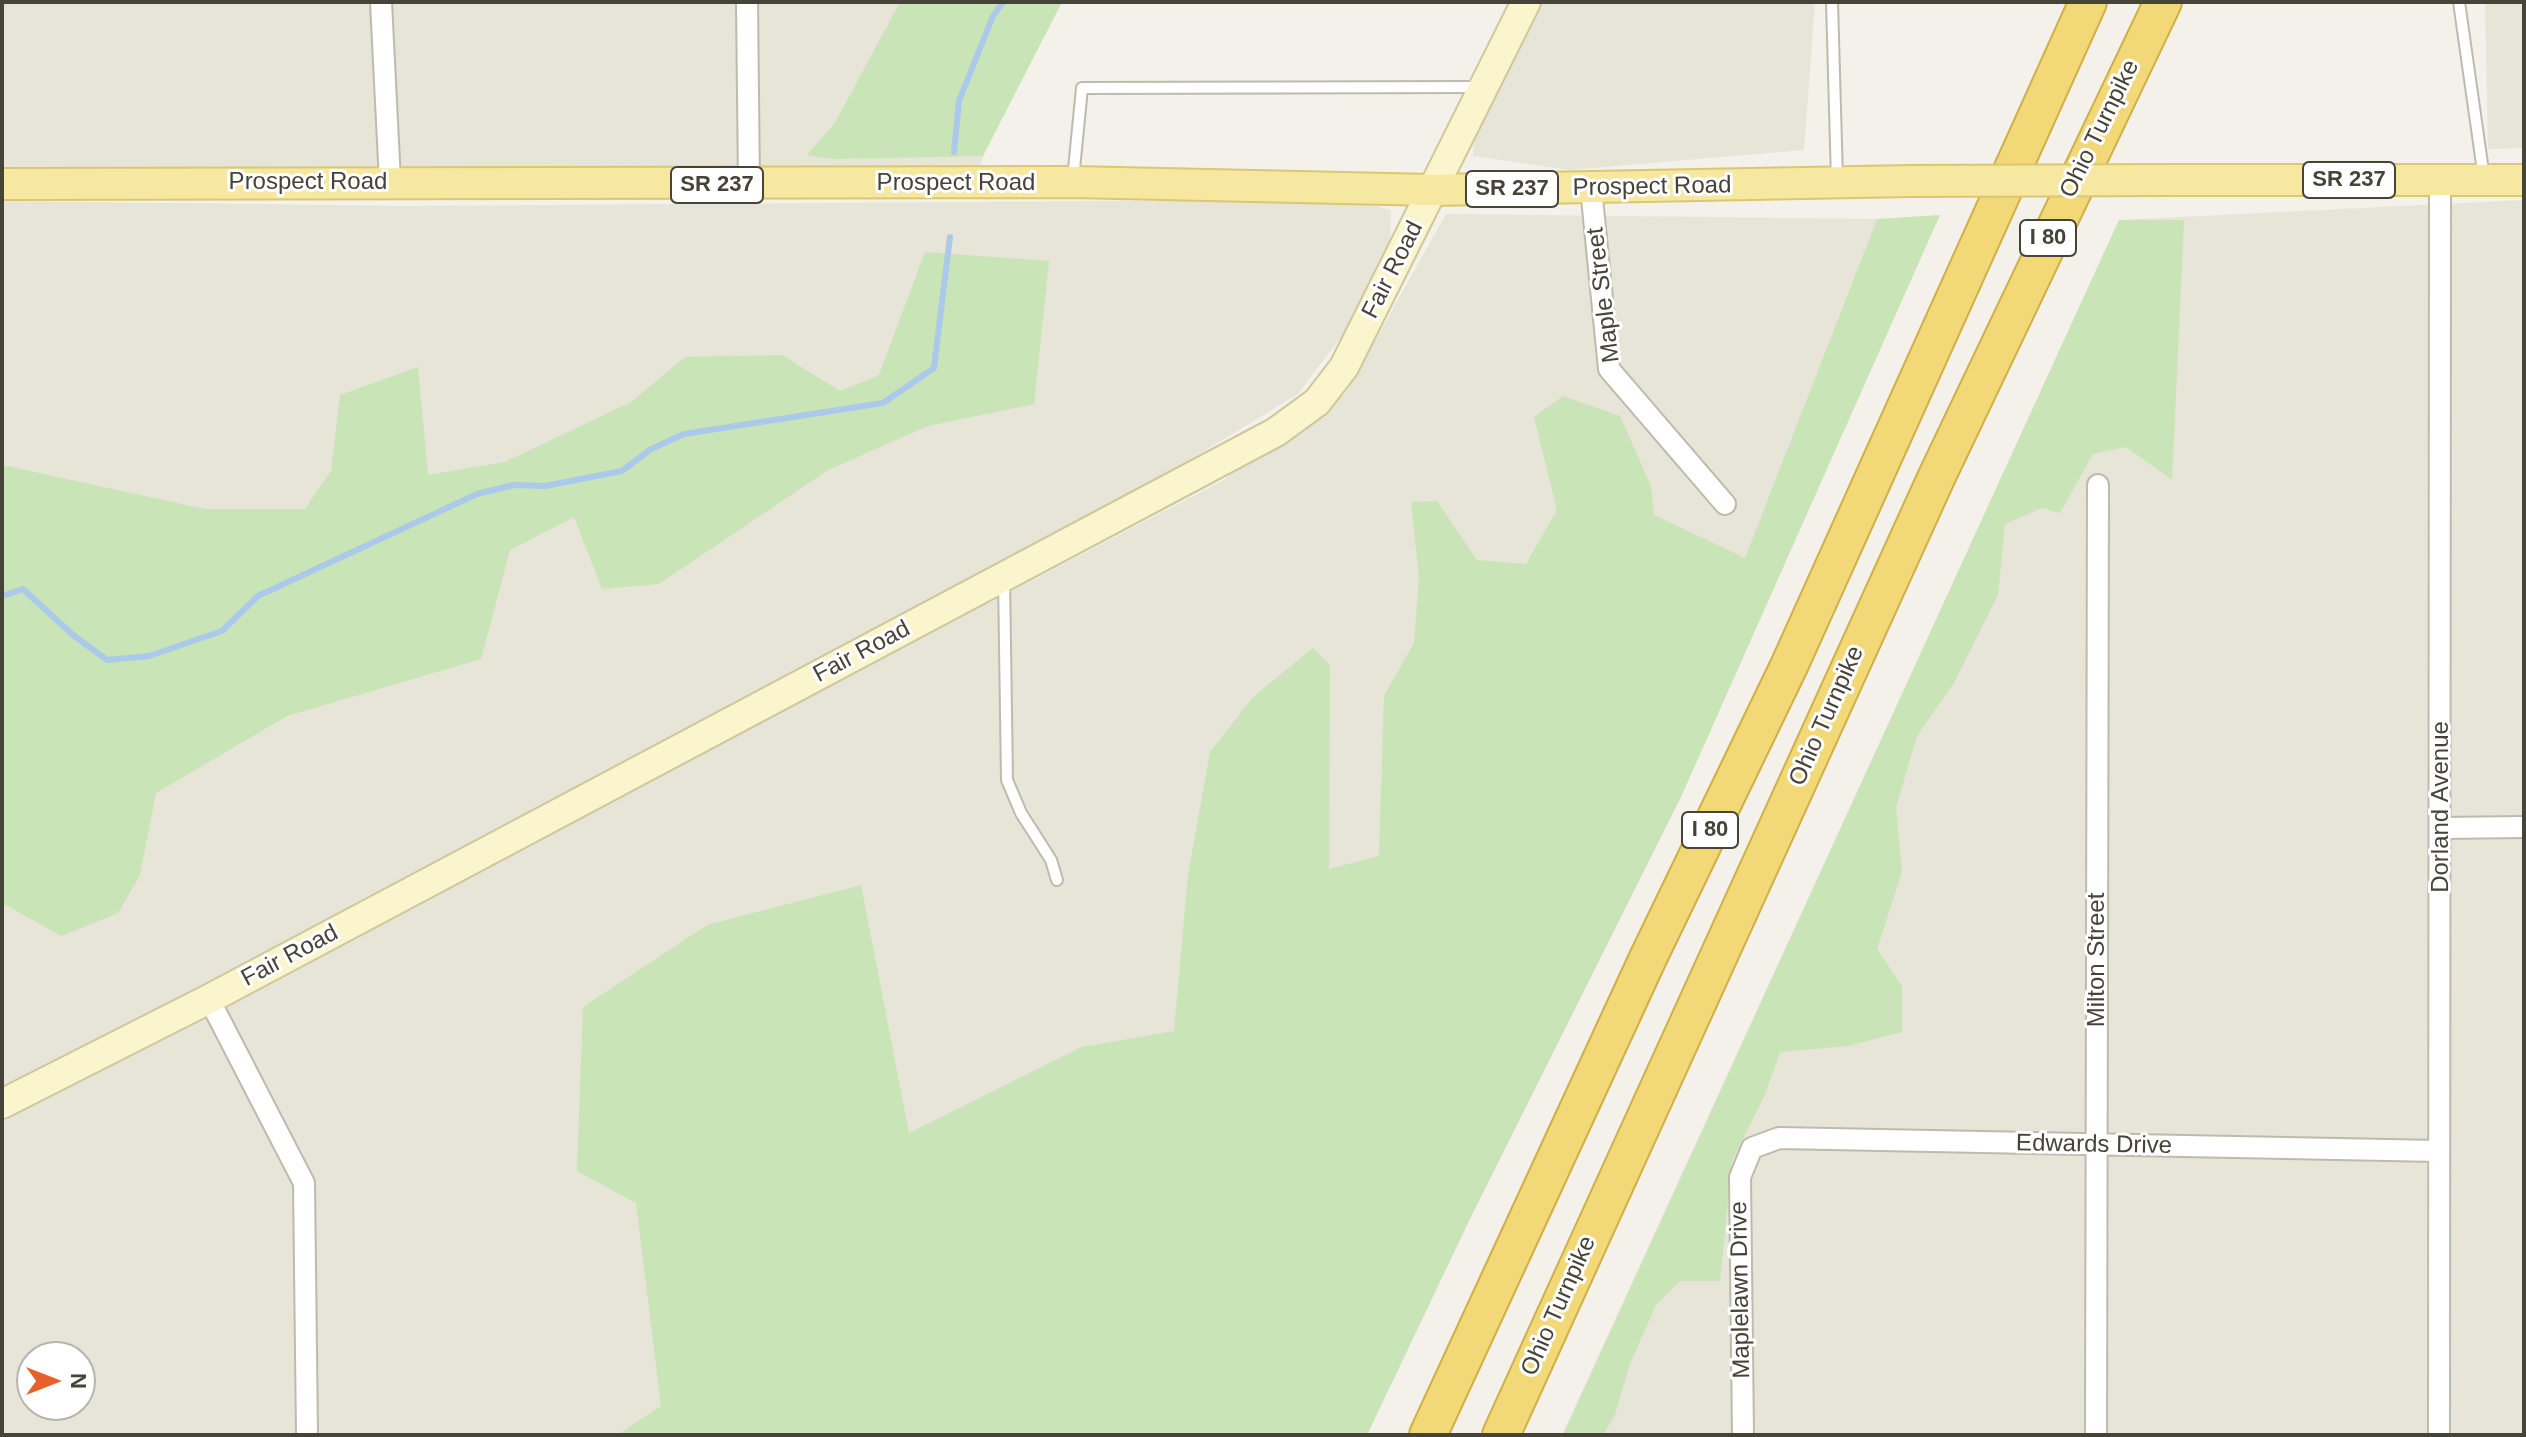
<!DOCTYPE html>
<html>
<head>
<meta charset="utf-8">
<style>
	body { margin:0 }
	#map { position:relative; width:2526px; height:1437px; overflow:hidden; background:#f3f1e9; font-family:Arial,sans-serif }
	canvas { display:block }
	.frame { position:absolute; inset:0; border:4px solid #464338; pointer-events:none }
	.north { position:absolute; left:16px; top:1341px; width:80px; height:80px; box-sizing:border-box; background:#fff; border:2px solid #b5b4af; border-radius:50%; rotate:90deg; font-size:22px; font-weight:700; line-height:32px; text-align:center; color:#464338 }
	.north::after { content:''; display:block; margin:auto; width:28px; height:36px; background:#e7602c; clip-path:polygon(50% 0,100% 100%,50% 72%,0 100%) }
</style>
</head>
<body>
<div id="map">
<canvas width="2526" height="1437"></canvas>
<div class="frame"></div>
<div class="north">N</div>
</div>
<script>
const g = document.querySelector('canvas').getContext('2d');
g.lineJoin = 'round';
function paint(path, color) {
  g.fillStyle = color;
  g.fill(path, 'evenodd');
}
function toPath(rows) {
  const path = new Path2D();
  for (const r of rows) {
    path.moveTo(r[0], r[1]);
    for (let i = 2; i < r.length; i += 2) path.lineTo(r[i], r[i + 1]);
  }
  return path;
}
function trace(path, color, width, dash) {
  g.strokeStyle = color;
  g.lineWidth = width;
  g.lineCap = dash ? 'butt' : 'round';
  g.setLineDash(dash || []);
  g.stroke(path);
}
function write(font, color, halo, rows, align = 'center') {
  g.font = font + ' Arial,sans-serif';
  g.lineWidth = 6;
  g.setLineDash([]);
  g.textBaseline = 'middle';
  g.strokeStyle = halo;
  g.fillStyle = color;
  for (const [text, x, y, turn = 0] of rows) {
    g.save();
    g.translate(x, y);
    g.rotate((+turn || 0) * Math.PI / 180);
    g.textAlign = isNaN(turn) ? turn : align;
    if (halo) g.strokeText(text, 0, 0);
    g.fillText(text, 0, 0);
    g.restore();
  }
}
const residential = toPath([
	[2,2,1062,2,988,142,978,173,2,174],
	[1537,2,1815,2,1804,150,1569,170,1473,156,1474,128],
	[2485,2,2524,2,2524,148,2488,149],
	[1231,200,1363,203,1391,210,1390,249,1365,305,1298,394,1115,505,2,1093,2,201,410,206],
	[2524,200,2524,1435,1562,1435,2119,220],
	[1446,214,1877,219,1745,559,1654,516,1226,1435,2,1435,2,1120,1222,481,1345,394],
	[32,1357,80,1357,80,1405,32,1405]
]);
const green = toPath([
	[900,2,1062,2,983,156,831,159,807,155,835,123],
	[1940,215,1681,797,1470,1219,1367,1435,617,1435,661,1406,636,1203,577,1171,583,1007,707,925,861,885,909,1133,1082,1047,1174,1031,1188,875,1210,752,1253,697,1313,648,1330,665,1329,869,1379,856,1384,696,1414,643,1419,578,1411,502,1437,501,1477,560,1526,564,1557,510,1534,417,1563,396,1620,416,1651,486,1654,515,1745,558,1877,219],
	[2119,220,2184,220,2172,480,2126,447,2093,454,2060,513,2042,508,2005,524,1998,595,1955,681,1917,736,1896,807,1902,872,1877,949,1902,986,1902,1032,1848,1046,1780,1052,1764,1097,1732,1161,1720,1281,1680,1281,1656,1305,1629,1366,1615,1415,1603,1435,1563,1435],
	[925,252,1049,261,1034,404,928,426,828,470,659,584,602,589,574,517,510,550,481,659,287,716,156,793,140,875,118,913,61,936,2,903,2,465,205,509,305,509,331,471,340,395,418,367,428,475,505,462,631,402,685,357,782,355,840,391,879,375]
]);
const stream = toPath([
	[954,152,959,101,993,16,1003,2],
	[2,596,23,589,73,635,107,660,149,656,222,631,258,596,477,494,514,485,545,486,622,471,651,449,684,434,883,403,934,368,950,237]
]);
const lane = toPath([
	[1832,2,1837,180],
	[2459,2,2484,178],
	[1073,179,1082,88,1478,87],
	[1004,578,1007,780,1021,813,1051,860,1057,880]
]);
const street = toPath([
	[381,2,390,182],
	[747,2,749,185],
	[1591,188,1609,369,1725,504],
	[2441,828,2524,827],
	[209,999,304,1183,307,1435],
	[1743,1435,1740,1177,1752,1148,1779,1138,2438,1151],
	[2096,1435,2098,485],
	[2439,1435,2440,180]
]);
const secondary = toPath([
	[2,1104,209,999,1276,432,1317,402,1344,367,1526,2]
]);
const primary = toPath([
	[2174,180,2524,180],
	[2,184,1073,182,1433,190,1910,181]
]);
const highway = toPath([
	[1428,1435,1648,958,1789,666,2088,2],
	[1501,1435,1937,476,2163,2]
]);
const primaryBridge = toPath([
	[1910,181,2174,180]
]);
const shields = [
	[2349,180,92],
	[717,185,92],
	[1512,189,92],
	[2048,238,56],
	[1710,830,56]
];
const shieldNames = [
	["SR 237",2349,180],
	["SR 237",717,185],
	["SR 237",1512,189],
	["I 80",2048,238],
	["I 80",1710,830]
];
const streetNames = [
	["Ohio Turnpike",2100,129,-64],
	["Prospect Road",308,182],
	["Prospect Road",956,183],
	["Prospect Road",1652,187,-1],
	["Fair Road",1393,270,-63],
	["Maple Street",1604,295,-97],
	["Fair Road",862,652,-28],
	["Ohio Turnpike",1827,716,-66],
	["Dorland Avenue",2441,807,-90],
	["Fair Road",290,956,-28],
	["Milton Street",2097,960,-90],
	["Edwards Drive",2094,1145,1],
	["Maplelawn Drive",1741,1290,-91],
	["Ohio Turnpike",1559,1306,-66]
];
paint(residential, '#e7e4d8');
paint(green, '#c9e4b6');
trace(stream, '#abc9ea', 6);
trace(lane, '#bebaad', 14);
trace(street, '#bebaad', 24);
trace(secondary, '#cfc89d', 32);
trace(primary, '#dac771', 34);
trace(highway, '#d0af46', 40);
trace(lane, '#fff', 10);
trace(street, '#fff', 20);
trace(secondary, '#faf5cd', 28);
trace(primary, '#f6e8a0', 30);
trace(highway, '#f2d876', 36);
trace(primaryBridge, '#dac771', 34, []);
trace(primaryBridge, '#f6e8a0', 30);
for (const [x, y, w] of shields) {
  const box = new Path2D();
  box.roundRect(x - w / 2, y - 18, w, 36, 6);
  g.fillStyle = '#fff';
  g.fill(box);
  trace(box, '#464338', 2);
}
write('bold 22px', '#464338', null, shieldNames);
write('24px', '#464338', '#fff', streetNames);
</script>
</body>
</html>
